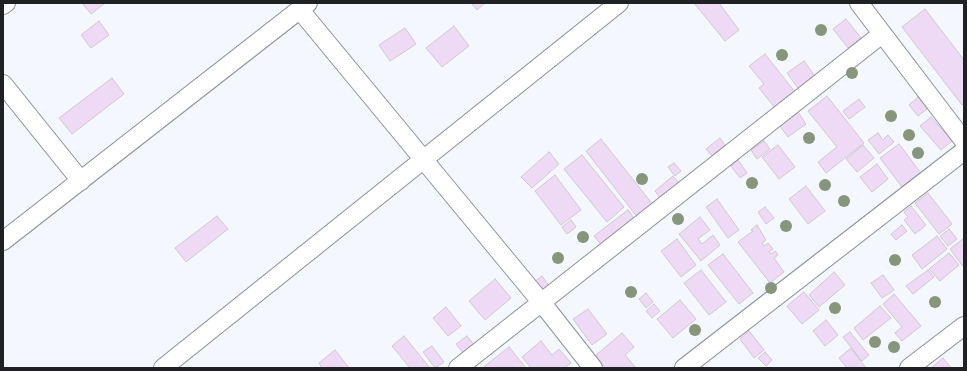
<!DOCTYPE html>
<html>
<head>
<meta charset="utf-8">
<style>
	body { margin:0 }
	#map { position:relative; width:967px; height:371px; overflow:hidden; background:#f4f7fe; font-family:Mulish,sans-serif }
	canvas { display:block }
	.frame { position:absolute; inset:0; border:4px solid #1f2125; pointer-events:none }
</style>
</head>
<body>
<div id="map">
<canvas width="967" height="371"></canvas>
<div class="frame"></div>
</div>
<script>
const g = document.querySelector('canvas').getContext('2d');
g.lineJoin = 'round';
function paint(path, color) {
  g.fillStyle = color;
  g.fill(path, 'evenodd');
}
function toPath(rows) {
  const path = new Path2D();
  for (const r of rows) {
    path.moveTo(r[0], r[1]);
    for (let i = 2; i < r.length; i += 2) path.lineTo(r[i], r[i + 1]);
  }
  return path;
}
function trace(path, color, width, dash) {
  g.strokeStyle = color;
  g.lineWidth = width;
  g.lineCap = dash ? 'butt' : 'round';
  g.setLineDash(dash || []);
  g.stroke(path);
}
const building = toPath([
	[82,3,105,3,91,14,82,3],
	[471,3,485,3,477,10,471,3],
	[694,3,719,3,739,30,725,41,694,3],
	[925,9,964,60,964,103,962,105,902,27,925,9],
	[846,19,861,38,848,48,833,29,846,19],
	[99,21,109,35,91,48,81,35,99,21],
	[454,26,469,46,442,67,426,48,454,26],
	[405,28,416,44,390,61,379,45,405,28],
	[765,54,795,92,775,108,759,88,764,84,749,66,765,54],
	[804,61,817,79,800,91,787,73,804,61],
	[112,78,124,94,72,134,59,118,112,78],
	[827,96,864,143,826,173,818,162,837,147,808,111,827,96],
	[918,97,927,109,918,116,909,105,918,97],
	[859,99,865,107,849,119,843,111,859,99],
	[798,112,806,124,788,137,780,126,798,112],
	[931,117,952,141,941,150,920,126,931,117],
	[878,133,883,140,888,135,894,142,879,154,868,140,878,133],
	[720,138,725,145,712,156,706,149,720,138],
	[601,139,654,206,638,218,586,151,601,139],
	[764,141,770,149,757,159,751,150,764,141],
	[899,144,921,173,902,187,880,158,899,144],
	[778,145,795,167,779,179,762,157,778,145],
	[863,145,874,158,857,172,846,159,863,145],
	[549,152,559,164,532,188,521,177,549,152],
	[582,155,624,207,607,222,564,169,582,155],
	[738,160,747,173,740,178,731,166,738,160],
	[674,163,681,171,675,176,668,167,674,163],
	[877,164,888,179,872,192,860,177,877,164],
	[555,175,581,210,561,225,535,191,555,175],
	[673,176,679,183,660,198,655,191,673,176],
	[806,186,825,211,808,224,789,199,806,186],
	[928,193,952,224,939,234,915,203,928,193],
	[717,199,739,230,728,238,706,207,717,199],
	[911,206,926,225,915,234,904,220,908,217,904,212,911,206],
	[765,207,774,218,766,224,758,212,765,207],
	[628,210,636,221,602,246,594,236,628,210],
	[217,216,228,229,186,262,175,248,217,216],
	[700,217,710,230,698,239,702,244,713,235,720,245,701,261,679,234,700,217],
	[571,220,576,227,567,234,562,227,571,220],
	[757,225,766,240,762,243,764,246,768,243,773,249,769,252,771,254,775,251,778,255,774,258,784,272,770,283,738,242,753,231,751,230,757,225],
	[902,225,907,231,896,240,891,234,902,225],
	[949,229,957,239,948,246,940,236,949,229],
	[937,236,947,249,922,269,912,255,937,236],
	[964,238,964,268,950,249,964,238],
	[677,239,696,265,681,277,661,251,677,239],
	[949,253,959,265,940,281,929,269,949,253],
	[723,254,753,293,739,304,708,265,723,254],
	[701,270,726,302,709,315,684,283,701,270],
	[928,270,934,277,913,294,906,286,928,270],
	[834,272,845,285,819,307,809,295,834,272],
	[883,275,894,290,882,298,871,283,883,275],
	[542,276,549,286,540,293,533,283,542,276],
	[495,279,511,298,485,320,469,301,495,279],
	[804,292,819,310,802,324,787,306,804,292],
	[646,293,653,302,646,308,639,299,646,293],
	[894,294,921,326,902,341,895,333,902,327,883,304,894,294],
	[680,300,696,319,673,338,657,319,680,300],
	[654,304,660,311,652,318,646,311,654,304],
	[880,306,891,318,863,340,854,328,880,306],
	[446,307,461,326,448,336,433,318,446,307],
	[588,309,607,334,592,345,573,319,588,309],
	[826,320,838,335,825,346,813,331,826,320],
	[749,331,764,350,754,358,740,339,749,331],
	[850,332,869,355,862,361,843,337,850,332],
	[622,333,634,347,625,355,636,368,606,368,595,356,622,333],
	[404,336,430,368,410,368,392,346,404,336],
	[467,336,475,346,464,354,456,344,467,336],
	[541,341,552,355,559,349,571,363,564,368,531,368,522,357,541,341],
	[432,346,444,362,435,368,423,352,432,346],
	[509,347,526,368,486,368,485,366,509,347],
	[851,348,866,368,847,368,839,358,851,348],
	[335,350,349,368,322,368,319,363,335,350],
	[765,352,772,360,766,366,758,358,765,352],
	[943,358,951,368,931,368,943,358]
]);
const street = toPath([
	[859,3,964,141],
	[3,5,6,3],
	[300,10,542,303,593,368],
	[3,84,81,181],
	[3,241,308,3],
	[163,368,619,3],
	[458,368,882,34],
	[684,368,964,151],
	[909,368,964,326]
]);
const trees = [
	[821,30],
	[782,55],
	[852,73],
	[891,116],
	[909,135],
	[809,138],
	[918,153],
	[642,179],
	[752,183],
	[825,185],
	[844,201],
	[678,219],
	[786,226],
	[583,237],
	[558,258],
	[895,260],
	[771,288],
	[631,292],
	[935,302],
	[835,308],
	[695,330],
	[875,342],
	[894,347]
];
paint(building, '#efdaf6');
trace(building, '#cfc7d1', 1);
trace(street, '#8c919b', 20);
trace(street, '#fff', 18);
g.fillStyle = '#87957b';
for (const [x, y] of trees) {
  g.beginPath();
  g.arc(x, y, 6, 0, 2 * Math.PI);
  g.fill();
}
</script>
</body>
</html>
